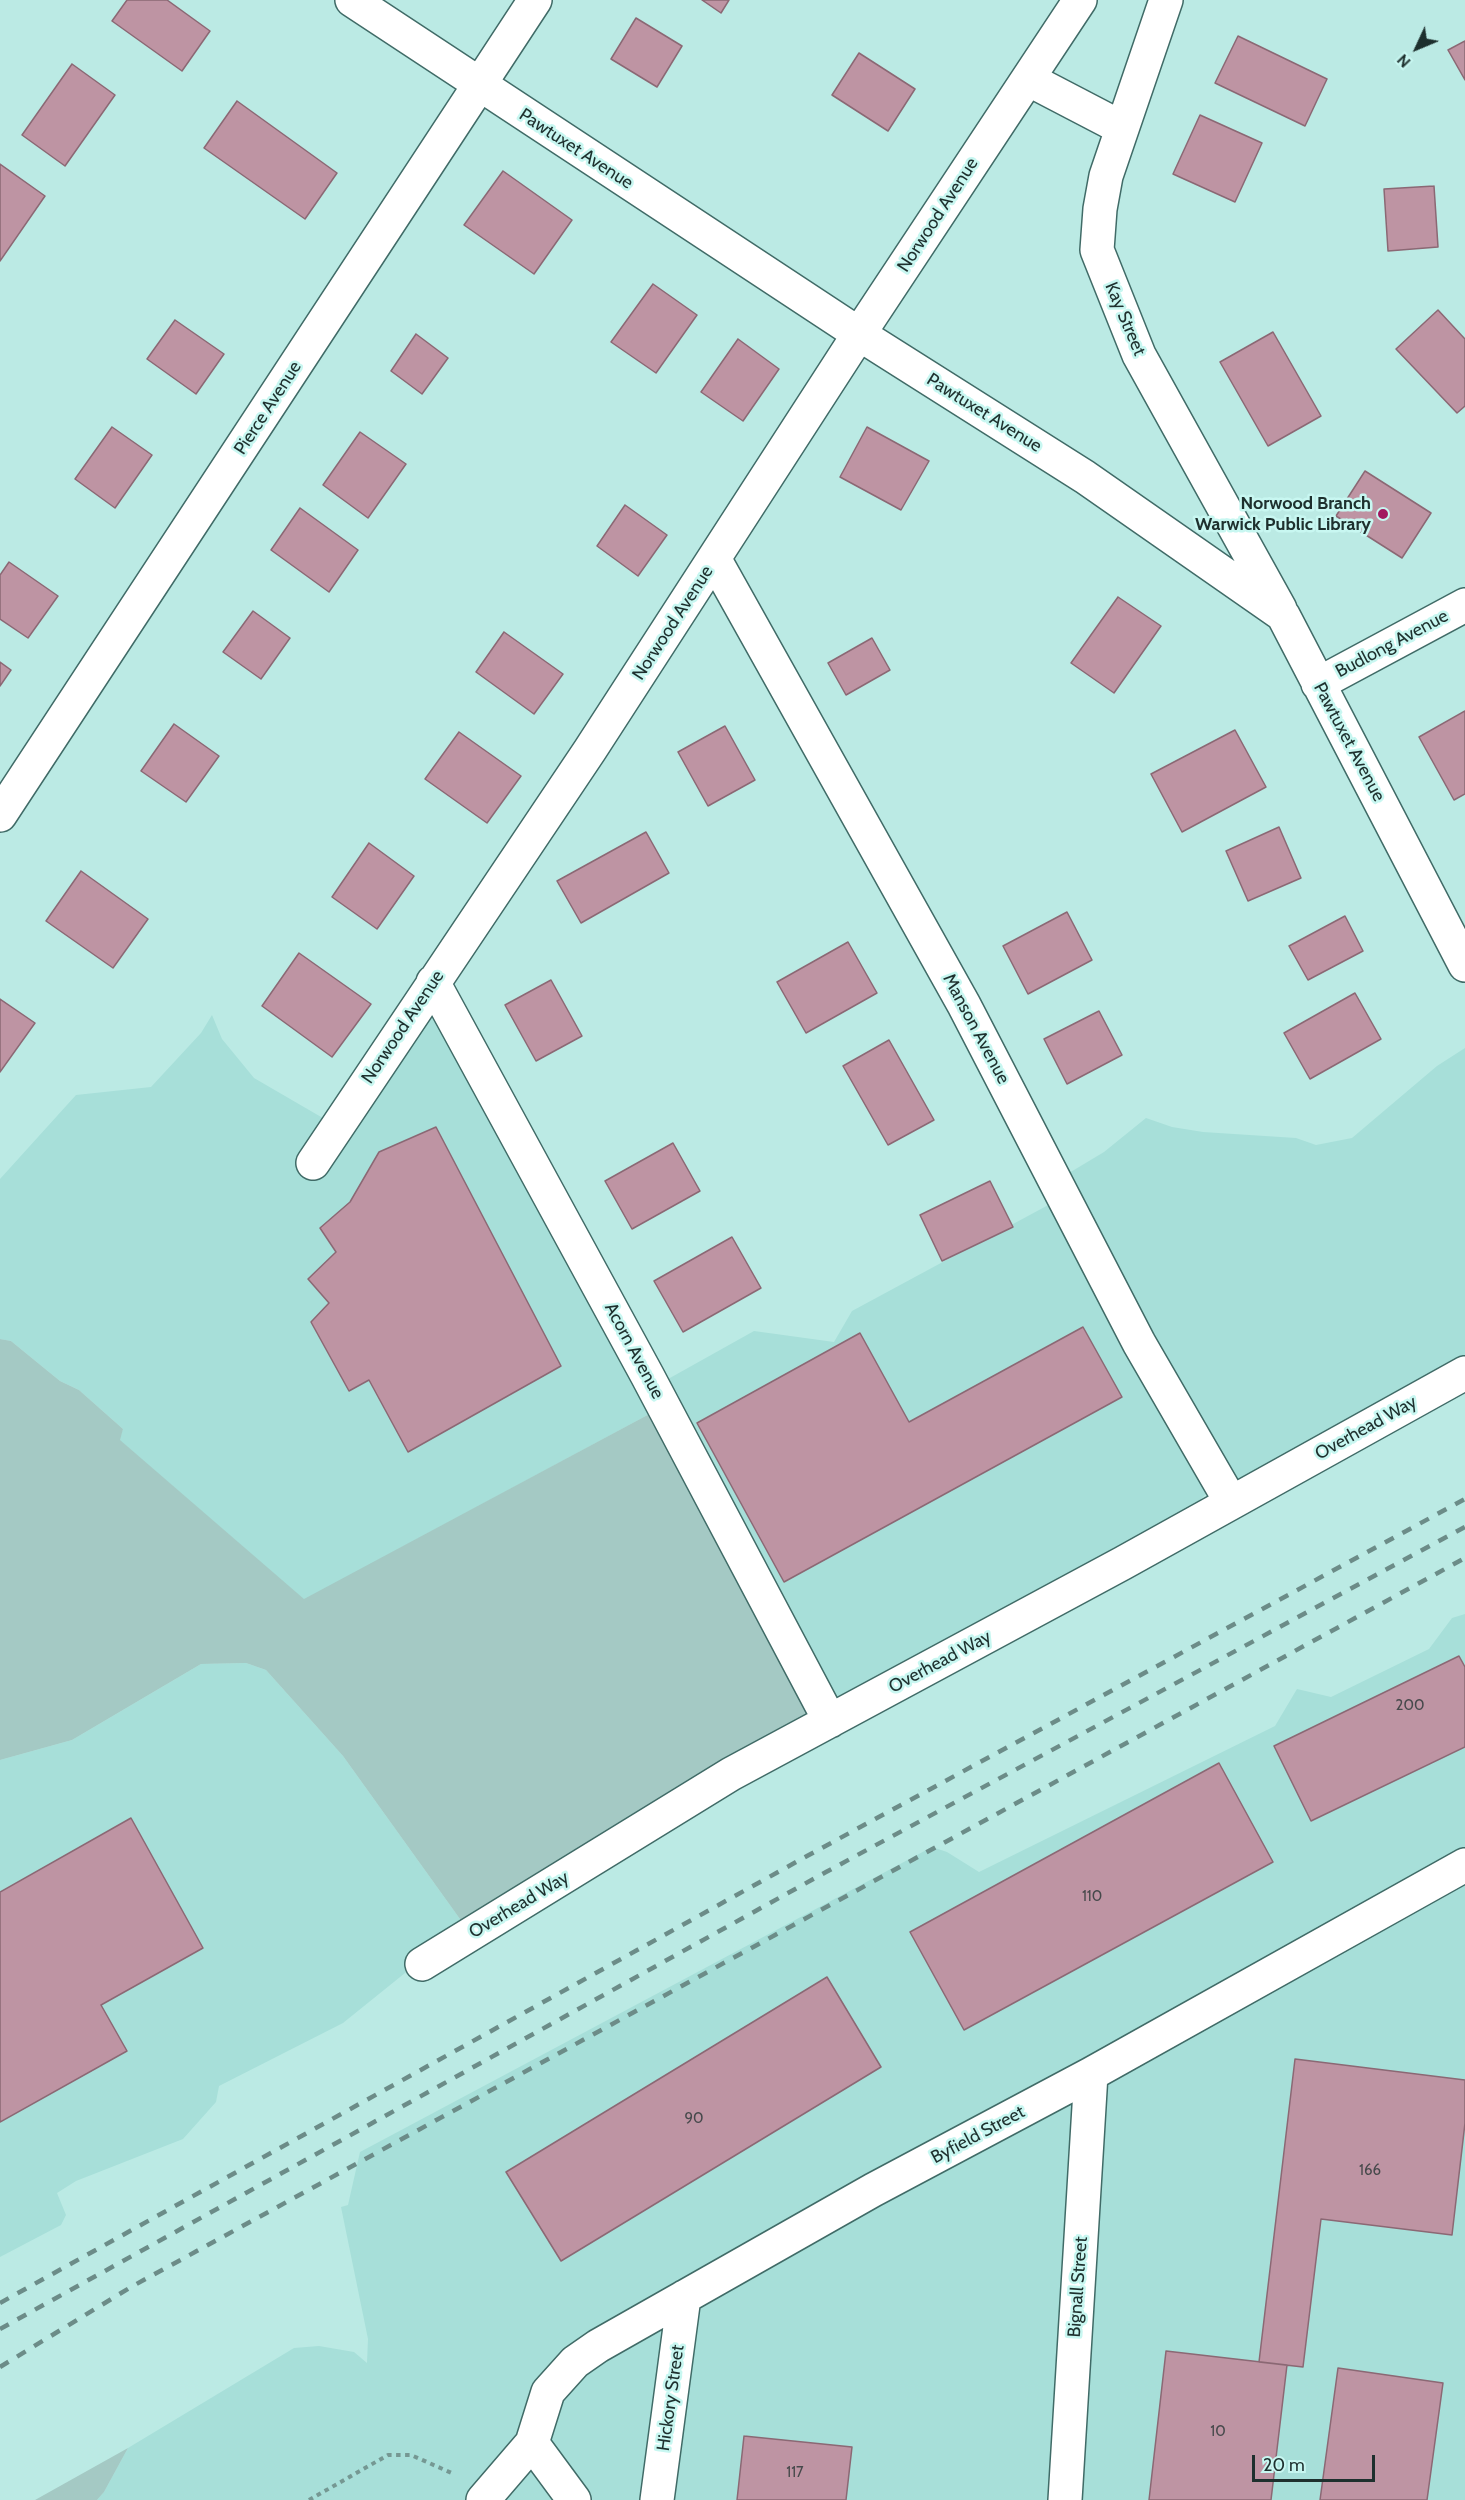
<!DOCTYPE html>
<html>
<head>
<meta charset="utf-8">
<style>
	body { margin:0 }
	#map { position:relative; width:1465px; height:2500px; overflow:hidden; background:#bbeae4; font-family:Cabin,sans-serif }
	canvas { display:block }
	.north { position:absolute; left:1387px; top:18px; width:60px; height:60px; -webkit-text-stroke:4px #c8f7f1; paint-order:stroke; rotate:226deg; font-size:16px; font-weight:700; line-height:24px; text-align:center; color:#1e302e }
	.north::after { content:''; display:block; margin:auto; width:21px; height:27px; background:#1e302e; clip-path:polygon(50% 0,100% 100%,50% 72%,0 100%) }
	.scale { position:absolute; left:1252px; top:2455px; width:123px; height:27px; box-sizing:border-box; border:3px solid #1e302e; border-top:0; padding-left:8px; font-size:18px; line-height:21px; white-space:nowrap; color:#1e302e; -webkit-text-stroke:4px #c8f7f1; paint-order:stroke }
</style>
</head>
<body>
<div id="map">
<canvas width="1465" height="2500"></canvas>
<div class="north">N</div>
<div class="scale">20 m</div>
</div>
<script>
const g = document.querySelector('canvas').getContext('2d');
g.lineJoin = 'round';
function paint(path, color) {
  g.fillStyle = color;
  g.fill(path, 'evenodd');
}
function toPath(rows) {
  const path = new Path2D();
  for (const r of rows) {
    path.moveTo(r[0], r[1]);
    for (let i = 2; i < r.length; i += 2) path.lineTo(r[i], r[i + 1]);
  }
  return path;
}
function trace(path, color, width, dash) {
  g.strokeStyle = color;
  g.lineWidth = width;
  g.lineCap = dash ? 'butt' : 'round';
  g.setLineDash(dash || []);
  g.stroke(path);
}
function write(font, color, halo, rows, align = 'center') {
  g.font = font + ' Cabin,sans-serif';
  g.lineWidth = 5;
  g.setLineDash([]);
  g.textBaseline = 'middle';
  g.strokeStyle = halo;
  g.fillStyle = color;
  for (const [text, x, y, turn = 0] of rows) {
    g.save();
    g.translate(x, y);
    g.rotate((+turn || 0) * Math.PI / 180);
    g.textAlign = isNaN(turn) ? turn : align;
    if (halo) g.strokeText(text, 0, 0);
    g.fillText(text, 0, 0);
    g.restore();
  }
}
const built = toPath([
	[426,993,652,1388,754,1331,834,1342,852,1311,1052,1203,1059,1179,1104,1152,1146,1118,1172,1127,1203,1132,1296,1138,1316,1145,1352,1138,1437,1066,1465,1048,1465,1372,1260,1476,1218,1482,1180,1520,872,1697,817,1701,655,1411,304,1600,119,1440,123,1429,79,1390,60,1381,11,1341,0,1339,0,1179,76,1095,151,1087,201,1033,212,1015,222,1039,254,1078,328,1121],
	[1465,1614,1465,2500,97,2500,104,2492,128,2448,294,2348,319,2346,354,2352,367,2363,368,2339,341,2207,348,2205,360,2152,932,1847,947,1852,979,1872,1275,1726,1297,1689,1331,1697,1429,1649,1452,1618],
	[246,1663,266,1670,343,1756,470,1933,410,1969,343,2023,219,2086,216,2102,183,2139,76,2181,57,2193,66,2215,61,2225,0,2257,0,1760,72,1740,201,1664]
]);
const green = toPath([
	[0,1339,11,1341,60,1381,79,1390,123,1429,120,1440,304,1599,655,1411,817,1701,782,1744,470,1933,343,1756,266,1670,246,1663,201,1664,72,1740,0,1760],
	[128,2448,104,2492,97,2500,35,2500]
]);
const building = toPath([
	[127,0,167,0,210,31,182,71,112,21,127,0],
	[702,0,729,0,721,13,702,0],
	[636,18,682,46,657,87,611,59,636,18],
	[1238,36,1327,79,1305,126,1215,83,1238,36],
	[1465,41,1465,80,1448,50,1465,41],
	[859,53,915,89,888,131,832,95,859,53],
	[72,64,115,95,65,166,22,135,72,64],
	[237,101,337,173,305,219,204,148,237,101],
	[1200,115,1262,143,1235,202,1173,174,1200,115],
	[0,164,45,196,0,261,0,164],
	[503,171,572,220,534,274,464,225,503,171],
	[1434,186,1438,247,1388,251,1384,189,1434,186],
	[653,284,697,315,656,373,611,342,653,284],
	[1438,310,1465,339,1465,406,1457,413,1396,349,1438,310],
	[175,320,224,354,196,394,147,359,175,320],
	[1273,332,1321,416,1268,446,1220,362,1273,332],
	[416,334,448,358,422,394,391,371,416,334],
	[738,339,779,369,743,421,701,392,738,339],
	[112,427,152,455,115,508,75,479,112,427],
	[867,427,929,461,901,510,840,477,867,427],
	[360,432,406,464,368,518,323,485,360,432],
	[1365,471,1431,513,1402,558,1336,516,1365,471],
	[625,505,667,535,638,576,597,546,625,505],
	[300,508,358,550,329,592,271,550,300,508],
	[9,562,58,596,28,638,0,619,0,575,9,562],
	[1118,597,1161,626,1114,693,1071,663,1118,597],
	[253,611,290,638,261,679,223,652,253,611],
	[504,632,563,674,534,714,476,672,504,632],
	[872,638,890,670,846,695,828,663,872,638],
	[0,662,11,670,0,686,0,662],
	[1465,711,1465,794,1454,800,1419,737,1465,711],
	[174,724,219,756,186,802,141,771,174,724],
	[725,726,755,780,708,806,678,752,725,726],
	[1235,730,1266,787,1182,832,1151,774,1235,730],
	[459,732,521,776,487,823,425,779,459,732],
	[1279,827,1301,878,1248,901,1226,851,1279,827],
	[646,832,669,873,581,923,557,881,646,832],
	[369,843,414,876,377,929,332,897,369,843],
	[81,871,148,919,113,968,46,921,81,871],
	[1067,912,1092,960,1028,994,1003,946,1067,912],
	[1345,916,1363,951,1308,980,1289,946,1345,916],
	[848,942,877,993,806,1033,777,982,848,942],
	[299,953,371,1004,332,1057,262,1006,299,953],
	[551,980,582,1036,536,1061,505,1005,551,980],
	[1355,993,1381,1039,1310,1079,1284,1033,1355,993],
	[0,999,35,1023,0,1072,0,999],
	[1099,1011,1122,1055,1067,1084,1044,1039,1099,1011],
	[889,1040,934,1120,888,1145,843,1066,889,1040],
	[436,1127,561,1366,408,1452,369,1380,349,1391,311,1322,329,1303,308,1279,336,1252,320,1228,350,1202,379,1152,436,1127],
	[673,1143,700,1191,632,1229,605,1181,673,1143],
	[990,1181,1013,1227,942,1261,920,1215,990,1181],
	[732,1237,761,1288,683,1332,654,1281,732,1237],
	[1083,1327,1122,1397,784,1582,697,1423,860,1333,909,1422,1083,1327],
	[1459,1656,1465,1667,1465,1747,1311,1821,1274,1746,1459,1656],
	[1219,1763,1273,1862,964,2030,910,1932,1219,1763],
	[131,1818,203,1948,101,2005,127,2051,0,2122,0,1892,131,1818],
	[827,1977,881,2067,561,2261,506,2172,827,1977],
	[1295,2059,1465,2080,1465,2123,1452,2235,1321,2219,1303,2367,1259,2362,1295,2059],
	[1166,2351,1287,2365,1271,2500,1149,2500,1166,2351],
	[1338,2368,1443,2383,1427,2500,1320,2500,1338,2368],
	[744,2436,852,2447,846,2500,737,2500,744,2436]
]);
const path = toPath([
	[309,2500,388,2455,411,2455,454,2474]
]);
const minor = toPath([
	[352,0,859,334,1085,477,1283,615,1465,965],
	[1166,0,1106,176,1100,209,1097,250,1139,355,1280,609],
	[1028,79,1122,128],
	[715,560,964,1005,1139,1343,1231,1502],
	[1318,684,1465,605],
	[0,815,535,0],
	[433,982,647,1375,830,1721],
	[313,1163,590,750,859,334,1080,0],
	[422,1964,731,1774,1123,1563,1465,1373],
	[532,2443,574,2500],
	[483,2500,532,2443,548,2392,575,2362,598,2346,873,2190,1091,2074,1465,1865],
	[657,2500,684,2297],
	[1065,2500,1091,2074]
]);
const rail = toPath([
	[0,2303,807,1856,1465,1499],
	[0,2329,826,1872,1465,1527],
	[0,2367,131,2287,1465,1558]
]);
const markers = [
	[1383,514,6,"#a2175f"]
];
const numberNames = [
	["200",1410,1706],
	["110",1092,1897],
	["90",694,2119],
	["166",1370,2171],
	["10",1218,2432],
	["117",795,2473]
];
const streetNames = [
	["Pawtuxet Avenue",576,149,33],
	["Norwood Avenue",938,215,-57],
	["Kay Street",1125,319,67],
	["Pierce Avenue",268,408,-57],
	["Pawtuxet Avenue",984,413,32],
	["Norwood Avenue",673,623,-57],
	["Budlong Avenue",1392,644,-28],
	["Pawtuxet Avenue",1349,742,62],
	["Norwood Avenue",403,1027,-56],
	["Manson Avenue",976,1029,62],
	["Acorn Avenue",634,1351,62],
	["Overhead Way",1366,1428,-29],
	["Overhead Way",940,1662,-28],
	["Overhead Way",519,1905,-31],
	["Byfield Street",978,2135,-28],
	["Bignall Street",1078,2287,-86],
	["Hickory Street",671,2398,-82]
];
const poiNames = [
	["Norwood Branch",1371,504],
	["Warwick Public Library",1371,525]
];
paint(built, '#a7dfd9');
paint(green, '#a4c9c4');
paint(building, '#be94a3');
trace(building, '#8b6874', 1.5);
trace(minor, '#406b67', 36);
trace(path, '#759893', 4, [4.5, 4.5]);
trace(minor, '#fff', 33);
trace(rail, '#6c8c88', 4.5, [10, 10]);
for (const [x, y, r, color] of markers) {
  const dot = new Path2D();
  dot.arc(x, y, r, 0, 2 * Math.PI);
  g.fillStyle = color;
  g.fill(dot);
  trace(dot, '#c8f7f1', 2);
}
write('15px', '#46494b', null, numberNames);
write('18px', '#1e302e', '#c8f7f1', streetNames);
write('bold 18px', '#1e302e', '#c8f7f1', poiNames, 'right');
</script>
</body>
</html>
